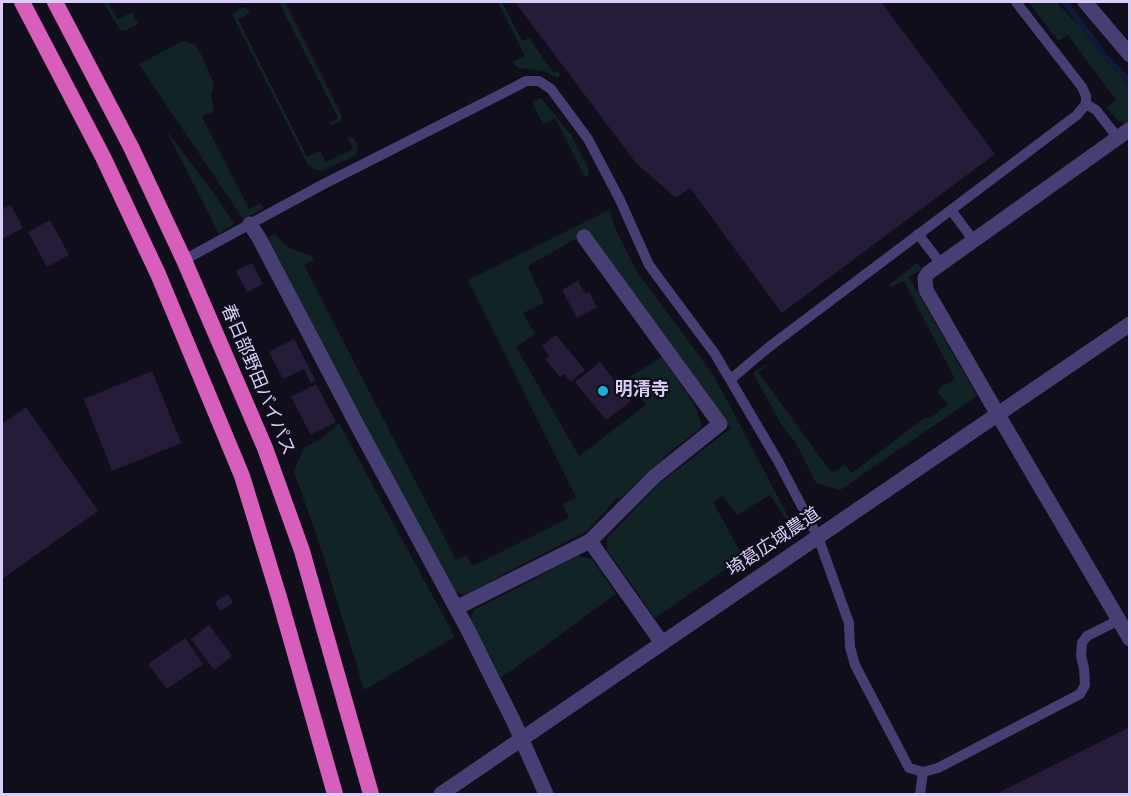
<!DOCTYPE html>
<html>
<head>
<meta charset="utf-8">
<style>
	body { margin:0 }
	#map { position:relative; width:1131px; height:796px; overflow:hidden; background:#110e1b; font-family:"Nunito Sans",sans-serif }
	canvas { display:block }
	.frame { position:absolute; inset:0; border:3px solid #d8cef9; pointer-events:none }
</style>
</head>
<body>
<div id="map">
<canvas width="1131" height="796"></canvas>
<div class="frame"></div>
</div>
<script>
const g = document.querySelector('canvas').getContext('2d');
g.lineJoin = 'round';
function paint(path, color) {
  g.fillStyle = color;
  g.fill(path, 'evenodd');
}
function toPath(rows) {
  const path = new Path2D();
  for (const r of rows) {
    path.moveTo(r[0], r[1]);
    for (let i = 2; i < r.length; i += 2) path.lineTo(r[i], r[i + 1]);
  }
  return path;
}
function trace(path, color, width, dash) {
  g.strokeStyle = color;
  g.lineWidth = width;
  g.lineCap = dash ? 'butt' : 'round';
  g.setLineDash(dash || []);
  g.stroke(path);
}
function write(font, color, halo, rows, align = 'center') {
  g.font = font + ' "Nunito Sans","Noto Sans JP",sans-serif';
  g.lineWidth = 4.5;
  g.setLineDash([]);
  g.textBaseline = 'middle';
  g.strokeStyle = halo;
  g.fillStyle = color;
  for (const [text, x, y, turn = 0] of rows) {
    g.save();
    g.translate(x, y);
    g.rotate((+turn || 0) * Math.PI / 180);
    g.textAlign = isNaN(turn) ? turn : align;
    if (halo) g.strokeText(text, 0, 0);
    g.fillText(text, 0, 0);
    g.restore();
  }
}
const green = toPath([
	[103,2,107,2,118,19,132,12,138,24,125,31,120,30],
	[279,2,285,2,342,116,341,121,332,125,329,123,338,118],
	[498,2,502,2,522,41,533,37,531,41,554,73,559,71,560,77,557,78,544,71,519,68,515,65,512,62,525,56],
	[1029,2,1056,2,1104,52,1129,86,1129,120,1125,123,1118,121,1107,107,1116,100,1068,35,1058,41],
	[245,7,250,13,238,19,307,157,320,151,326,162,353,149,348,138,350,137,354,138,358,146,356,155,322,171,316,170,308,165,232,14],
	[183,41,194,44,199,50,214,84,211,95,214,111,202,117,249,209,261,203,264,208,243,219,139,64],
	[541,98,571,135,589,169,589,175,585,177,555,118,543,124,532,102],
	[166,130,216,196,234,224,219,234],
	[609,210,618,234,636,270,711,372,721,389,789,518,789,524,770,495,737,515,723,496,713,502,743,557,655,618,607,550,607,538,660,483,731,428,586,233,528,266,544,303,523,313,535,334,516,347,579,456,646,405,628,378,662,357,695,405,702,427,670,452,620,498,618,497,587,531,464,595,455,592,359,415,267,238,275,234,283,243,292,249,312,256,314,260,304,265,456,560,466,555,473,566,569,518,563,504,576,497,468,280],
	[917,263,922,269,909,277,977,396,840,490,816,483,796,443,781,424,753,373,767,364,768,365,758,372,832,473,845,465,852,473,926,417,929,419,948,404,938,393,941,387,955,379,904,281,890,287,889,285],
	[339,423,455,637,364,690,325,561,294,471,304,448,324,437],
	[578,556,592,559,616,594,501,678,470,618,474,610]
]);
const stream = toPath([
	[1065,2,1107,59,1130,82]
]);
const building = toPath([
	[515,2,881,2,995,154,782,313,690,188,676,198,636,163],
	[11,205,23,228,2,239,2,209],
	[50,220,69,255,47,267,28,232],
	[252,263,263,284,247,292,236,271],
	[578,281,585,294,589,292,597,307,577,318,562,290],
	[556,335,585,370,570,382,564,374,560,377,545,359,549,356,542,346],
	[294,339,316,381,311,383,304,369,283,379,269,352],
	[600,362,631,401,606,420,575,382],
	[152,371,181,443,112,471,84,399],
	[316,384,336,422,311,435,291,397],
	[26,407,98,511,2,579,2,424],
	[228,594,233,603,220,611,215,602],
	[209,625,232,656,214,670,191,639],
	[185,638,203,664,167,689,148,664],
	[1130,727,1130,794,996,794]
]);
const service = toPath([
	[1086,104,1096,110,1118,138],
	[951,210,974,241],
	[918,234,941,264],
	[184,260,320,186,515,87,526,81,539,81,551,89,588,139,620,200,649,265,715,354,778,461,818,537,849,623,850,647,855,665,909,768,923,772,938,768,1080,694,1085,685,1084,668,1081,656,1082,643,1087,636,1119,620],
	[731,379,769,347,1077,115,1086,104,1086,96,1082,87,1016,2],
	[920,794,923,772]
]);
const minor = toPath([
	[250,224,259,238,356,423,468,630,513,720,546,794],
	[997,413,926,290,925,278,928,273,1130,129],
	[590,541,662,643],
	[456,608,590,541,655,476,720,424,584,237]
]);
const tertiary = toPath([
	[1085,2,1130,55],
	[997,413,1130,639],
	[441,794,1130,324]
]);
const trunk = toPath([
	[22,2,103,157,158,274,242,476,279,597,335,794],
	[55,2,131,147,184,260,265,448,302,551,371,794]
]);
const markers = [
	[603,391,6,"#1caed7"]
];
const streetNames = [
	["春日部野田バイパス",257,380,67],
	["埼葛広域農道",774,543,-34]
];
const poiNames = [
	["明清寺",615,391]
];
paint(green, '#112324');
trace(stream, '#101a38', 6);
paint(building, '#261c3a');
trace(service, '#473e74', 10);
trace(minor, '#473e74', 15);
trace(tertiary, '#473e74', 15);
trace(trunk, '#d85ebc', 16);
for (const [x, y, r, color] of markers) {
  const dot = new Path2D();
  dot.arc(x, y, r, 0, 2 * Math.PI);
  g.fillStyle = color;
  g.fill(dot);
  trace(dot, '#110e1b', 2);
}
write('18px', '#d8cef9', '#110e1b', streetNames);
write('bold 18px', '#d8cef9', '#110e1b', poiNames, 'left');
</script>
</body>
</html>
